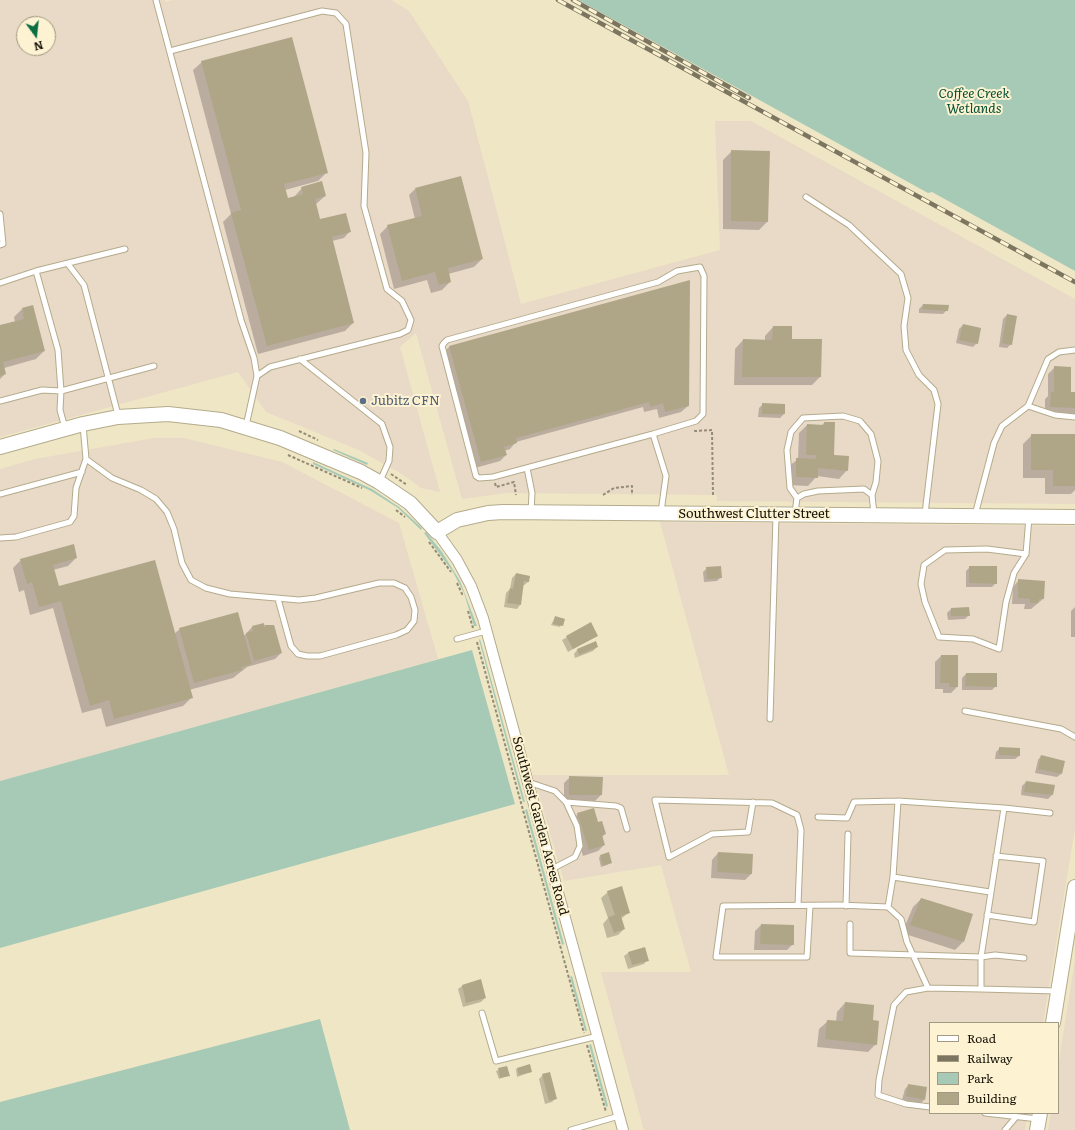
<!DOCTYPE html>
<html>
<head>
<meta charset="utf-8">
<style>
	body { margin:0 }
	#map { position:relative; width:1075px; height:1130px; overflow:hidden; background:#efe6c5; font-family:Literata,serif }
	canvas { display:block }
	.legend { position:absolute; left:929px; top:1022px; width:130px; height:92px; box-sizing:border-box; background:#fdf3d2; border:1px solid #a19981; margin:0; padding:5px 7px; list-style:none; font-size:12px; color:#171308 }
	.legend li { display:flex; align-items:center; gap:8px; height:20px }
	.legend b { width:20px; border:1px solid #a19981 }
	.north { position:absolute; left:16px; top:16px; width:40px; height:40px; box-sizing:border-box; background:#fdf3d2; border:1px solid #a19981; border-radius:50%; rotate:165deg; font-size:11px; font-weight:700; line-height:16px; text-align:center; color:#171308 }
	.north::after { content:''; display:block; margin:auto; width:14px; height:18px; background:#0b6d42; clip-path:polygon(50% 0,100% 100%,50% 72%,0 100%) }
</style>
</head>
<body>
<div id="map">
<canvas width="1075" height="1130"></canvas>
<ul class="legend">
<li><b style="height:5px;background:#fff"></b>Road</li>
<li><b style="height:5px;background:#7c7660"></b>Railway</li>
<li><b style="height:11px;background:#a6cab5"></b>Park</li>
<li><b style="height:11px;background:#afa687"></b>Building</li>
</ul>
<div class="north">N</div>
</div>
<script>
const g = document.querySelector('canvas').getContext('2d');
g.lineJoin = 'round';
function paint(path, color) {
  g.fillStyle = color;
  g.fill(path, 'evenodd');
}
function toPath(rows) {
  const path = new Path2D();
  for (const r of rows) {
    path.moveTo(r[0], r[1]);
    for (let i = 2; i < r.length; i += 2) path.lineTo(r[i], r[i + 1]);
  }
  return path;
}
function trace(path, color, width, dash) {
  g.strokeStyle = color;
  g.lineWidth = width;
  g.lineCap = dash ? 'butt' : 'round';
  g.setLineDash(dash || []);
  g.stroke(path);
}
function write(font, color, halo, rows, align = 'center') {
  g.font = font + ' Literata,serif';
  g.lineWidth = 4;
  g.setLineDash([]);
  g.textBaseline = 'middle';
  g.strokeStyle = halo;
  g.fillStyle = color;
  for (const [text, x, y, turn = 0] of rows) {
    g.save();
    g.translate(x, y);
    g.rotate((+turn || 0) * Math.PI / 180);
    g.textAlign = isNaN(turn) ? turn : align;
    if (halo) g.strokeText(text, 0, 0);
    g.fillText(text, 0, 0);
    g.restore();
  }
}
const industrial = toPath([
	[0,0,165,0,166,2,173,0,391,0,409,11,468,101,521,304,720,250,715,121,751,121,1075,299,1075,504,717,501,717,495,507,493,462,499,416,333,400,347,440,492,421,488,402,474,359,450,266,412,238,372,0,437],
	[24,24,48,24,48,48,24,48],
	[154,438,184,438,282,462,399,523,438,659,0,781,0,469,35,459],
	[660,522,1075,526,1075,828,1043,1023,930,1023,930,1113,1028,1113,1025,1130,644,1130,601,972,691,972,661,865,564,881,533,775,729,775],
	[1075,959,1075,1130,1048,1130,1051,1113,1058,1113,1058,1068]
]);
const green = toPath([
	[578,0,1075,0,1075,271,932,192,928,193],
	[334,449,368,463,367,465,333,450],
	[313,462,372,489,399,507,422,528,421,530,398,508,371,491,313,464],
	[426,532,442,552,460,581,477,626,474,626,464,593,453,572,424,533],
	[480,639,525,802,523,802,479,640],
	[472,650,515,804,0,948,0,781],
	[527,809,564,944,562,945,525,810],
	[572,976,587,1031,585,1031,570,977],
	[320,1019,350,1130,0,1130,0,1102],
	[591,1044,608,1106,606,1107,589,1045]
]);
const shadow = toPath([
	[202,62,327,172,318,181,285,190,287,199,294,197,302,188,325,196,315,205,319,221,350,231,344,238,332,241,353,323,345,331,258,354,223,222,231,214,193,70],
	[731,152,767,222,759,230,723,229,723,160],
	[415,189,482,259,474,267,448,274,450,282,442,290,431,293,427,280,394,289,380,234,388,226,415,219,409,195],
	[689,281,688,406,681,412,659,418,657,409,644,412,643,407,516,442,510,449,504,451,506,455,500,461,475,468,443,353,449,347],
	[923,305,947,310,943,314,919,313,919,309],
	[22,309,44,351,36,359,4,368,5,374,0,379,0,326,15,322,14,317],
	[1007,315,1011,344,1007,348,999,347,1003,319],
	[963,325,977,343,973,347,956,343,959,329],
	[773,327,791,340,820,377,812,385,734,385,735,349,743,340,765,340,765,336],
	[1055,367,1070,393,1075,393,1075,414,1045,413,1045,399,1048,396,1048,374],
	[763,404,784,414,780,418,758,417,759,408],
	[824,423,833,456,847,470,839,479,817,476,808,486,788,485,788,467,798,459,799,433,807,425,821,426],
	[1032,435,1075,435,1075,490,1071,494,1045,494,1045,478,1023,478,1023,444],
	[76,558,68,566,53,570,58,588,174,634,180,629,243,637,252,627,274,626,281,653,275,659,247,667,233,678,189,690,192,697,183,706,106,727,101,708,82,713,53,608,30,615,24,590,19,592,13,568,21,560],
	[970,567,996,583,992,587,966,587,966,571],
	[707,568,721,577,717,581,704,582,703,572],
	[516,574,529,577,528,582,523,586,520,605,517,609,504,607,506,593,510,589,512,578],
	[1019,580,1043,599,1031,609,1024,609,1025,604,1012,604,1013,587],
	[1075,607,1075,637,1071,637,1071,611],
	[951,609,969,615,965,619,948,620,947,613],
	[555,617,563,620,560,627,551,625],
	[590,624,596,636,568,652,562,640],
	[597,647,593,651,575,658,574,654,577,650],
	[941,656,957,656,957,687,951,693,943,693,943,689,935,689,935,662],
	[966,674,996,686,992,690,962,690,962,678],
	[1000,748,1019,756,1015,759,995,759,996,752],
	[1041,756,1061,774,1057,777,1035,773,1038,760],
	[570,777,601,795,595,801,564,800,564,783],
	[1026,782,1052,795,1048,799,1021,795,1022,786],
	[578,814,597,823,605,834,602,837,604,845,598,851,583,856,572,820],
	[718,853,752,855,751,874,745,880,711,878,712,860],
	[600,856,611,863,601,867,599,858],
	[608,892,629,912,621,919,624,929,618,935,607,938,603,924,608,918,601,898],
	[921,899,963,942,955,950,902,933,913,907],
	[761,925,793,926,793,944,787,950,754,950,755,931],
	[644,948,647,960,644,964,628,969,624,956,628,953],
	[481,981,485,998,481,1002,463,1007,458,989,462,986],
	[845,1003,872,1021,876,1044,868,1052,817,1047,819,1029,828,1021,836,1022,837,1012],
	[507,1067,509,1075,499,1079,496,1071],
	[517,1068,531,1072,517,1077,516,1070],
	[543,1075,556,1098,552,1102,545,1104,539,1079],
	[909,1085,924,1100,920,1104,902,1100,905,1089]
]);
const building = toPath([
	[292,37,328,173,284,184,288,198,303,194,301,187,322,181,326,196,315,199,320,219,346,213,351,232,332,237,354,323,267,346,231,213,241,210,201,61],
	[731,150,770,151,768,222,731,221],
	[461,176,483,259,448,268,451,282,439,285,435,272,402,281,387,225,422,216,415,188],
	[690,280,689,406,665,412,663,403,651,407,649,402,516,438,517,443,504,447,507,455,481,462,449,346],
	[923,304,949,305,948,311,922,309],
	[33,305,45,351,3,362,6,374,0,376,0,325,24,319,22,308],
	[1007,314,1017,316,1012,345,1002,343],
	[963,324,981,328,978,344,959,340],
	[773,326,792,326,792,339,822,339,821,377,742,377,743,339,772,340],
	[1054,366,1071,367,1071,392,1075,392,1075,408,1050,407,1051,392,1054,392],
	[762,403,785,404,785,414,762,414],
	[824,422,835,422,834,455,849,456,848,471,818,468,818,478,796,477,796,458,816,459,816,455,806,455,807,424,824,425],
	[1031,434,1075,434,1075,486,1053,486,1053,470,1031,470],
	[74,544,77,558,53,565,59,586,155,560,193,698,114,719,109,700,90,706,61,601,39,607,32,582,27,584,20,559],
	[721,566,722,578,707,579,706,567],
	[969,566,997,566,997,584,969,583],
	[516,573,530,576,529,582,524,581,521,605,507,603,510,588,513,589],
	[1018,579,1045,581,1044,599,1039,599,1038,603,1030,603,1030,599,1018,598],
	[969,607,970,616,951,616,951,608],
	[238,612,252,664,241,667,242,670,194,683,179,628],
	[555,616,565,619,563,626,553,624],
	[591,622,598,636,573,649,566,636],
	[264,623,265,628,265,625,274,625,282,653,254,661,246,633,253,631,252,626],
	[596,641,598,647,579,655,577,649],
	[941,655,958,655,958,687,949,687,949,683,940,683],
	[966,673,997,673,997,687,965,686],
	[999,747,1020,748,1020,756,999,755],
	[1041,755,1065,761,1062,774,1038,769],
	[569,776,603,777,602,795,569,795],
	[1026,781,1055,785,1053,795,1024,792],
	[594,808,598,822,602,821,606,834,602,835,605,845,589,850,577,813],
	[609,852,612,863,603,866,600,855],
	[718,852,753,854,752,874,717,872],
	[622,886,630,913,621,916,625,929,614,933,608,917,615,915,607,891],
	[921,898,973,914,964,942,910,925],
	[761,924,794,925,794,945,760,944],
	[645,947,649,961,632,965,628,952],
	[481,979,486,998,466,1003,462,985],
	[845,1002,874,1005,873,1020,879,1021,877,1045,825,1039,827,1020,843,1021],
	[530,1064,532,1072,519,1075,517,1068],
	[507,1066,510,1076,500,1078,498,1068],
	[550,1072,557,1099,549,1101,542,1074],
	[908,1084,927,1087,925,1100,906,1096]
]);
const path = toPath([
	[695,430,695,431,712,430,713,496],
	[299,431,318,440],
	[288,455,362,488],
	[391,474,407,485],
	[495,483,496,487,514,482,516,495],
	[603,495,614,488,632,486,632,495],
	[396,510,405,517],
	[429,542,451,572],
	[457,583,463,596],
	[468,611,473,628],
	[477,642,584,1033],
	[587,1045,606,1112]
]);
const lane = toPath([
	[156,0,241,320,254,358,257,376,246,426],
	[170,51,322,11,336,13,346,24,366,153,364,206,387,289,402,301,411,320,408,330,400,334,270,367,257,376],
	[806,197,849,225,901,274,908,298,904,326,906,350,919,375,934,390,938,404,925,514],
	[0,214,3,244,0,245],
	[68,264,84,285,118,415],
	[36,271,58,350,61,391,154,366],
	[0,283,36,271,125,249],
	[300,359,382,424,390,447,389,461,380,481],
	[0,401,42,390,61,391,60,410,65,428],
	[1028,406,1055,415,1075,417],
	[653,434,493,477,479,478,476,476,442,346,444,343,447,340,658,282,677,271,700,267,704,276,703,414,696,421,653,434,666,476,661,512],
	[86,459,112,478,141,490,156,499,167,512,174,529,182,563,191,580,206,588,230,594,299,600,316,598,379,583,394,583,405,588,411,597,415,610,414,621,407,630,396,635,320,656,307,656,298,654,291,646,278,599],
	[527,468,532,493,531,512],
	[0,494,82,472],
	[797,498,804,494,818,491,864,489,872,495],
	[795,513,797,498,790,488,787,450,791,432,803,418,843,416,860,421,871,434,878,461,876,482,872,495,874,514],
	[975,515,994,443,1002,426,1028,406,1048,359,1059,352,1075,350],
	[0,538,16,537,70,522,74,516,76,488,86,459,83,425],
	[1026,554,987,549,945,550,924,565,921,584,925,602,939,637,973,639,999,649,1006,602,1014,573,1026,554,1029,517],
	[457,639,486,631],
	[965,711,1061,729,1075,737],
	[770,719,776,516],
	[528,782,555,791,566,802,577,826,580,846,575,857,552,869],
	[566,802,616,806,621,808,627,829],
	[753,802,748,832,712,834,669,857,655,800,772,803,797,815,801,830,798,905],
	[1004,808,1050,813],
	[818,817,847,818,854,802,898,801],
	[893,877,990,892],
	[810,906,807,957,716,957,723,906,839,905,888,907,901,919,907,942,928,988],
	[846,906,848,834],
	[888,907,893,877,898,801,1004,808,981,957,981,989,928,988,906,992,894,1005,879,1080,878,1095,906,1104,930,1107],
	[987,915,1034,922,1043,861,996,856],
	[850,924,850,953,981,957,995,955,1024,958],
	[981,989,1057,991],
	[482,1013,496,1061,598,1036],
	[985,1113,1038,1119],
	[571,1130,619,1116],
	[1005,1130,1016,1117]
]);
const street = toPath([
	[437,532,457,560,471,586,483,618,623,1130]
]);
const secondary = toPath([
	[0,447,83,424,118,417,168,414,221,420,280,438,361,472,379,482,410,503,437,532,457,520,488,513,503,512,1075,517],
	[1053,1023,1075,887],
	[1037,1130,1040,1113]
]);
const rail = toPath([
	[558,0,1075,282],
	[573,0,749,98]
]);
const markers = [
	[363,401,4,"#5c6f8a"]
];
const parkNames = [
	["Coffee Creek",974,94],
	["Wetlands",974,109]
];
const serviceNames = [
	["Jubitz CFN",371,401]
];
const streetNames = [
	["Southwest Clutter Street",754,514],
	["Southwest Garden Acres Road",540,826,75]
];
paint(industrial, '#e9d9c7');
paint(green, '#a6cab5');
paint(shadow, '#0003');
paint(building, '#afa687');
trace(lane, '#b4ab8c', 7);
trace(street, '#b4ab8c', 12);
trace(secondary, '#b4ab8c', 16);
trace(path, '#938c75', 2, [3, 2]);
trace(lane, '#fff', 5);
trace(street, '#fff', 10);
trace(secondary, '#fff', 14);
trace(rail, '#7c7660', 4.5);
trace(rail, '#fdf3d2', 3, [9]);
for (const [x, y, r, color] of markers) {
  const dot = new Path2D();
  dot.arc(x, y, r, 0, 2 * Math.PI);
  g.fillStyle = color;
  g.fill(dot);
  trace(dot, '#fdf3d2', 1.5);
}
write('italic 13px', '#004d30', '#fdf3d2', parkNames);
write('13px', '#4e5e75', '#fdf3d2', serviceNames, 'left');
write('13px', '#171308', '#fdf3d2', streetNames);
</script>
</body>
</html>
